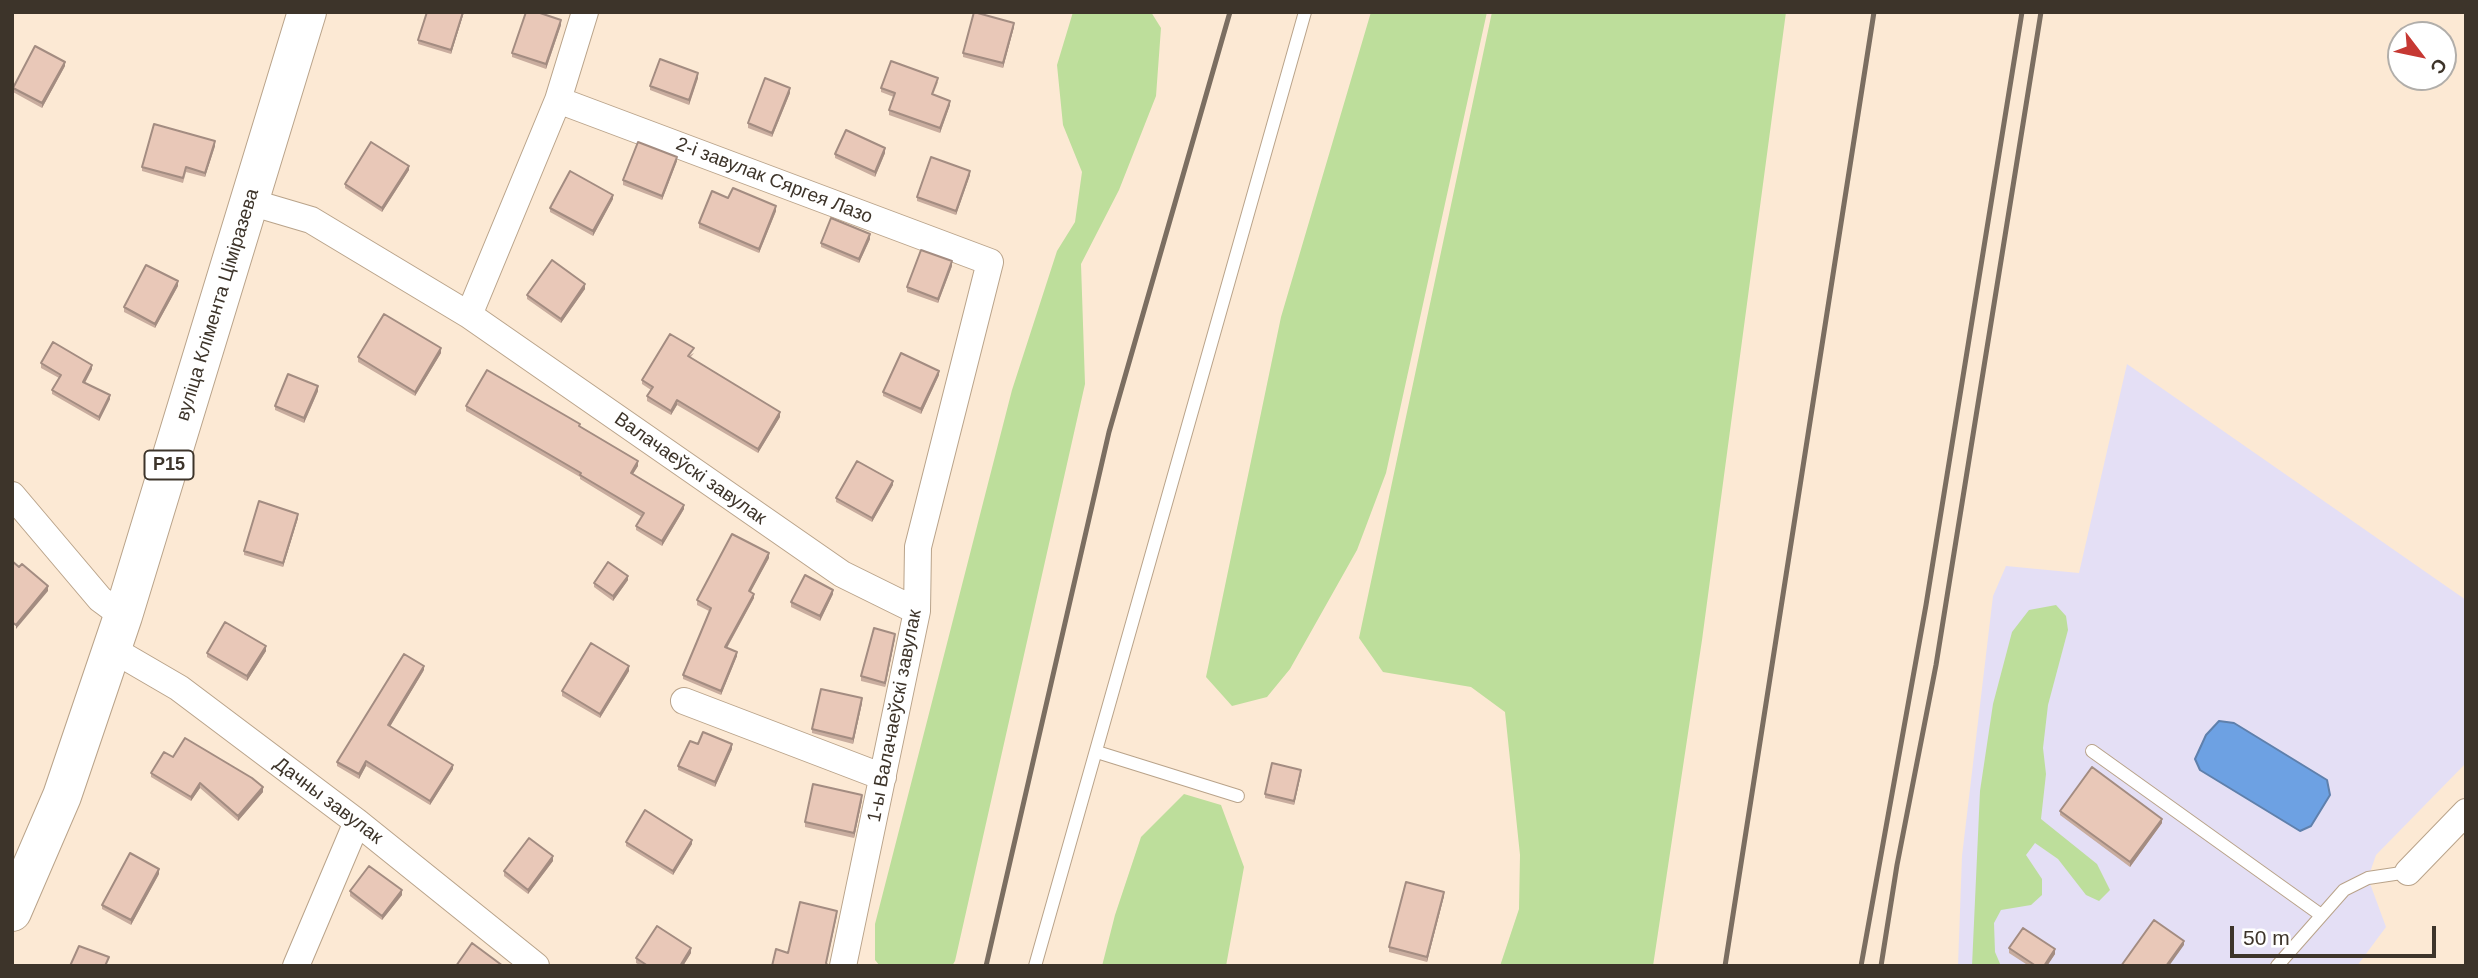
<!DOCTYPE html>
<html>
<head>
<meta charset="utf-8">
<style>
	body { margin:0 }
	#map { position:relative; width:2478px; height:978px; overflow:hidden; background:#fce9d4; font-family:Helvetica,sans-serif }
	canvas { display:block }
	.frame { position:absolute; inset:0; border:14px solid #3d342a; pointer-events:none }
	.north { position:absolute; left:2387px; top:21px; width:70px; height:70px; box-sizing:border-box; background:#fff; border:2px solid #b1aeaa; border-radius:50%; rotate:122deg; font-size:19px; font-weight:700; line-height:28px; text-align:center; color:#3d342a }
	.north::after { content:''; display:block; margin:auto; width:24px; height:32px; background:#c63833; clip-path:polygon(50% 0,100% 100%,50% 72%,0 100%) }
	.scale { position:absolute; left:2230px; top:926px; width:206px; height:32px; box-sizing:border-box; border:4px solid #3d342a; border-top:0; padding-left:9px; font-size:21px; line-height:24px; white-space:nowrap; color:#3d342a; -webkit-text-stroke:5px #fff; paint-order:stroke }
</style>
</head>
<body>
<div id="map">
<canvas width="2478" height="978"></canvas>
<div class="frame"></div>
<div class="north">С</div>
<div class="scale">50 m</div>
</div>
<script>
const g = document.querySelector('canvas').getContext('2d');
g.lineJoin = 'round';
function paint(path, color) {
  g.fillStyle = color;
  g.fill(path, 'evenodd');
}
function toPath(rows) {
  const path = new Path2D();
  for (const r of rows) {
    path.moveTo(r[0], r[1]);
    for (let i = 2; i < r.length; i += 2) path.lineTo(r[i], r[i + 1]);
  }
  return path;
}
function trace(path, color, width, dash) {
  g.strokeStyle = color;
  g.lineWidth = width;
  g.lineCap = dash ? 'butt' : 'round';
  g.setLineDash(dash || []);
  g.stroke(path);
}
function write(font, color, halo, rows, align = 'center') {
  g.font = font + ' Helvetica,sans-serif';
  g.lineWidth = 5;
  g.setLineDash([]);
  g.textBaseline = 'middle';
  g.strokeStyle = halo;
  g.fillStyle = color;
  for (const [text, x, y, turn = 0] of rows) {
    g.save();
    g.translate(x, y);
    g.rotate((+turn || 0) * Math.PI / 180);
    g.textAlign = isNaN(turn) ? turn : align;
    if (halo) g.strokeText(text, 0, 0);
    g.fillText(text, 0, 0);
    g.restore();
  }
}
const industrial = toPath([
	[2127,364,2466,600,2466,763,2376,855,2368,878,2386,927,2357,966,1958,966,1962,856,1993,596,2006,566,2079,573]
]);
const green = toPath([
	[1073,12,1151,12,1161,28,1156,96,1119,190,1081,264,1085,384,955,961,952,966,880,966,875,960,875,924,1012,390,1057,251,1075,222,1082,172,1063,125,1057,65],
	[1371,12,1487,12,1386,473,1357,550,1290,669,1267,697,1232,706,1206,677,1281,317],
	[1492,12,1786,12,1702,640,1653,966,1500,966,1519,909,1520,855,1505,712,1471,687,1383,672,1359,638],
	[2056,605,2066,616,2068,630,2048,705,2043,748,2046,774,2041,819,2097,864,2110,890,2099,901,2086,895,2058,859,2035,843,2026,855,2042,879,2042,895,2031,905,2001,910,1994,923,1995,952,2001,966,1972,966,1980,791,1993,704,2012,632,2029,610],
	[1184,794,1221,805,1244,867,1226,966,1102,966,1115,915,1141,837]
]);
const water = toPath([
	[2219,721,2234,723,2327,780,2330,795,2311,826,2300,831,2200,770,2195,759,2206,735,2219,721]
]);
const service = toPath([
	[2092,751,2321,915],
	[1097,752,1238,796],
	[1035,966,1305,12],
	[2277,966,2344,890,2368,878,2408,872]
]);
const minor = toPath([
	[558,100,990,262,918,547,917,611,843,966],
	[250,202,311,220,469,315,842,574,917,611],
	[469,315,558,100,585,12],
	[12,495,100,599,123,616],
	[112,649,179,688,357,822,536,966],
	[684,701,883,777],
	[2408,872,2466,812],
	[296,966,357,822]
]);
const primary = toPath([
	[12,912,62,796,123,616,307,12]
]);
const rail = toPath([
	[986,966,1109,432,1230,12],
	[1725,966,1874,12],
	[1861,966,1926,605,2022,12],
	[1881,966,1897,865,1936,665,2041,12]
]);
const wall = toPath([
	[464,12,451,54,418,44,418,40],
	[561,25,546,69,512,57,512,53],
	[1014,27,1003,68,963,57,963,53],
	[65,66,42,108,13,92,13,88],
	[698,78,689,105,650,90,650,86],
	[938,82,933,95,950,105,940,133,889,115,889,110,894,97,881,92,881,88],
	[790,93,772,137,748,128,748,123],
	[215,146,205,177,186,172,183,183,142,171,142,167],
	[885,153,875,177,835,158,835,154],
	[677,161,662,200,623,185,623,180],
	[409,170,382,212,345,188,345,184],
	[970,175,956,215,917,201,917,197],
	[728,198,776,211,759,253,699,228,699,223],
	[613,199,593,236,550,212,550,208],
	[870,239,859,263,821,247,821,243],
	[952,266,938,303,907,292,907,287],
	[178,286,155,328,124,312,124,307],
	[585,289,561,323,527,299,527,295],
	[441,353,415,396,358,362,358,357],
	[694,353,690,358,780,417,758,453,677,405,671,415,647,401,647,396,651,390,642,384,642,380],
	[41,363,92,369,85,383,110,399,99,421,52,394,52,390,59,378,41,368],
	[939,375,921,414,883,396,883,392],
	[318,391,304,423,275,410,275,406],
	[466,406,580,427,638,466,633,474,684,509,662,546,636,530,636,526,642,517,580,479,580,477,466,411],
	[893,485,872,522,836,502,836,498],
	[298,518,283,567,244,555,244,551],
	[769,558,750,592,754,598,727,648,737,656,721,695,683,679,683,675,709,611,697,605,697,600],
	[628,580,613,601,594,587,594,583],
	[833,594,820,621,791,607,791,602],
	[895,638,885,687,861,681,861,676],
	[266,651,247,681,207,657,207,653],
	[424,670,390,726,453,769,430,805,366,766,359,779,337,766,337,762],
	[629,671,600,718,562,696,562,691],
	[862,703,853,744,812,733,812,729],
	[698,744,732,749,715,787,678,770,678,766],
	[173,757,263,792,238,821,200,788,191,801,151,777,151,773],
	[1301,774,1294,805,1265,798,1265,794],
	[862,800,854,838,805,827,805,822],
	[2060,811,2162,823,2130,867,2060,815],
	[626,842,692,844,673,875,626,846],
	[553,861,528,894,504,876,504,871],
	[159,874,131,925,102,909,102,905],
	[350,891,402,895,382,920,350,896],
	[1444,896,1427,962,1389,952,1389,947],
	[2009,948,2055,954,2047,966,2029,966,2009,953],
	[691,953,683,966,641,966,636,963,636,958]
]);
const shadedWall = toPath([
	[463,12,464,12,451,54,451,50],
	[561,20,561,25,546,69,546,64],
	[1014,23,1014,27,1003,68,1003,63],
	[65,62,65,66,42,108,42,103],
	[698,73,698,78,689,105,689,100],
	[790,88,790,93,772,137,772,133],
	[950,101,950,105,940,133,940,128],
	[215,141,215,146,205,177,205,173],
	[885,148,885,153,875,177,875,172],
	[677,157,677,161,662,200,662,196],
	[409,166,409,170,382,212,382,208],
	[970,171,970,175,956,215,956,211],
	[613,195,613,199,593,236,593,231],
	[776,206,776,211,759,253,759,249],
	[870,234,870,239,859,263,859,259],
	[952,261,952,266,938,303,938,299],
	[178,281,178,286,155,328,155,324],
	[585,284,585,289,561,323,561,319],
	[441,348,441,353,415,396,415,392],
	[92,365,92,369,83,386,83,382],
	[939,371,939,375,921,414,921,409],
	[318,386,318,391,304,423,304,418],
	[110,395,110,399,99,421,99,417],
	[677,400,677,405,671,415,671,411],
	[780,412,780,417,758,453,758,449],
	[638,461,638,466,631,477,631,473],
	[893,481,893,485,872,522,872,518],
	[684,505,684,509,662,546,662,541],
	[298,514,298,518,283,567,283,563],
	[769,553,769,558,749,595,749,591],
	[628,576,628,580,613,601,613,596],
	[48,586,48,591,16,629,16,625],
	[833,590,833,594,820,621,820,616],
	[754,594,754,598,725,651,725,647],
	[895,634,895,638,885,687,885,683],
	[266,646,266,651,247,681,247,676],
	[737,652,737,656,721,695,721,691],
	[424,666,424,670,388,730,388,725],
	[629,666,629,671,600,718,600,714],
	[862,698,862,703,853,744,853,739],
	[732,744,732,749,715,787,715,782],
	[366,761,366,766,359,779,359,774],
	[453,765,453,769,430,805,430,801],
	[1301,770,1301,774,1294,805,1294,801],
	[200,783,200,788,191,801,191,797],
	[263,787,263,792,238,821,238,816],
	[862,795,862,800,854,838,854,833],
	[2162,819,2162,823,2130,867,2130,862],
	[692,840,692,844,673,875,673,871],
	[553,856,553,861,528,894,528,890],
	[159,869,159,874,131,925,131,920],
	[402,890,402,895,382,920,382,916],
	[1444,892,1444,896,1427,962,1427,957],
	[837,911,837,915,826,966],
	[2184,941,2184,945,2169,966,2166,966],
	[691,948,691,953,683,966,680,966],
	[2055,949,2055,954,2047,966,2044,966]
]);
const building = toPath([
	[427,12,463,12,451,50,418,40,427,12],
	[526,12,537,12,561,20,546,64,512,53,526,12],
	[974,12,1014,23,1003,63,963,53,974,12],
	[35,46,65,62,42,103,13,88,35,46],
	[660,59,698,73,689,100,650,86,660,59],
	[891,61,938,78,932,94,950,101,940,128,889,110,895,93,881,88,891,61],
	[765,78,790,88,772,133,748,123,765,78],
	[154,124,215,141,205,173,186,167,183,178,142,167,154,124],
	[846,130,885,148,875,172,835,154,846,130],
	[371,142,409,166,382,208,345,184,371,142],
	[638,142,677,157,662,196,623,180,638,142],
	[931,157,970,171,956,211,917,197,931,157],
	[570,171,613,195,593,231,550,208,570,171],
	[733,188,776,206,759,249,699,223,712,191,728,198,733,188],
	[831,218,870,234,859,259,821,243,831,218],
	[921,250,952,261,938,299,907,287,921,250],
	[552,260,585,284,561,319,527,295,552,260],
	[146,265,178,281,155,324,124,307,146,265],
	[384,314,441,348,415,392,358,357,384,314],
	[670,334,694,348,688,356,780,412,758,449,677,400,671,411,647,396,653,387,642,380,670,334],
	[53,342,92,365,83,382,110,395,99,417,52,390,61,375,41,363,53,342],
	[901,353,939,371,921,409,883,392,901,353],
	[487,370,580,424,579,426,638,461,631,473,684,505,662,541,636,526,644,513,580,475,581,473,466,406,487,370],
	[288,374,318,386,304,418,275,406,288,374],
	[857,461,893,481,872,518,836,498,857,461],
	[259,501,298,514,283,563,244,551,259,501],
	[732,534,769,553,749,591,754,594,725,647,737,652,721,691,683,675,711,608,697,600,732,534],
	[12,561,19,567,22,564,48,586,16,625,12,622,12,561],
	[608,562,628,576,613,596,594,583,608,562],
	[805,575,833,590,820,616,791,602,805,575],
	[225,622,266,646,247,676,207,653,225,622],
	[874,628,895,634,885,683,861,676,874,628],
	[591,643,629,666,600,714,562,691,591,643],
	[404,654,424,666,388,725,453,765,430,801,366,761,359,774,337,762,404,654],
	[821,689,862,698,853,739,812,729,821,689],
	[703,732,732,744,715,782,678,766,690,741,698,744,703,732],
	[185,738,252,778,263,787,238,816,200,783,191,797,151,773,164,752,173,757,185,738],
	[1272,763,1301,770,1294,801,1265,794,1272,763],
	[2092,767,2162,819,2130,862,2060,811,2092,767],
	[813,784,862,795,854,833,805,822,813,784],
	[645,810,692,840,673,871,626,842,645,810],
	[529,838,553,856,528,890,504,871,529,838],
	[130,853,159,869,131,920,102,905,130,853],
	[369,866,402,890,382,916,350,891,369,866],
	[1406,882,1444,892,1427,957,1389,947,1406,882],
	[800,902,837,911,826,963,828,966,772,966,776,949,788,953,800,902],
	[2154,920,2184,941,2166,966,2121,966,2154,920],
	[657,926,691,948,680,966,648,966,636,958,657,926],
	[2023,928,2055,949,2044,966,2036,966,2009,948,2023,928],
	[472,943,503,966,456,966,472,943],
	[79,946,109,957,105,966,70,966,79,946]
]);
const shields = [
	[169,465,49]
];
const shieldNames = [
	["Р15",169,465]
];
const streetNames = [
	["2-і завулак Сяргея Лазо",774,181,21],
	["вуліца Клімента Ціміразева",218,305,-73],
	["Валачаеўскі завулак",690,469,35],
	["1-ы Валачаеўскі завулак",895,716,-79],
	["Дачны завулак",328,801,37]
];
paint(industrial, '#e4dff5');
paint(green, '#bdde9b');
paint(water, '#6da1e3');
trace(water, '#5f80ac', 2);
trace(service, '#b9a38a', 14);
trace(minor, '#b9a38a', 28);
trace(primary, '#b9a38a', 40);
trace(service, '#fff', 12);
trace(minor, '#fff', 26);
trace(primary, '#fff', 38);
trace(rail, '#7b6e61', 5);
paint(wall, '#c8ac9e');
paint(shadedWall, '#a38c81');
paint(building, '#e9c8b8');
trace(building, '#a38c81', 2);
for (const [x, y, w] of shields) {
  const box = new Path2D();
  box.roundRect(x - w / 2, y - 14.5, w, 29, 5);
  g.fillStyle = '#fff';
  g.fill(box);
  trace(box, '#3d342a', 2);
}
write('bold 18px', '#3d342a', null, shieldNames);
write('19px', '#3d342a', '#fff', streetNames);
</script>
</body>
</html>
